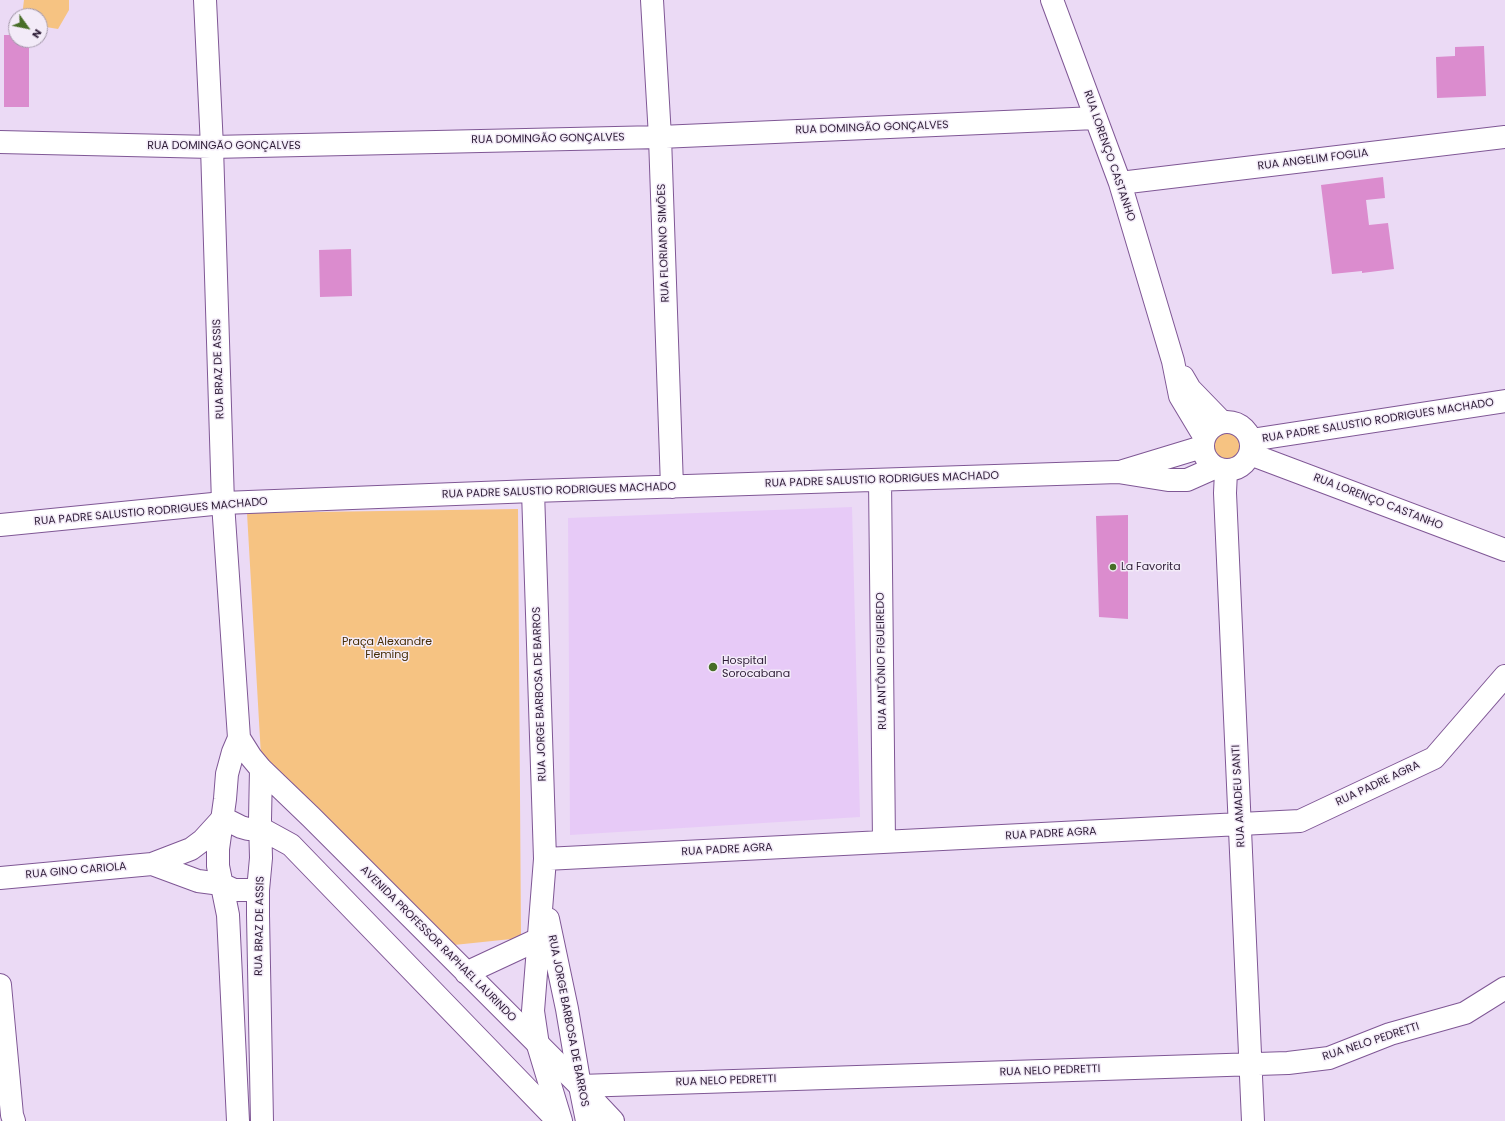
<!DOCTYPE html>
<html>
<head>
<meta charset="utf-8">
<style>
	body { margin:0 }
	#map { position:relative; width:1505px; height:1121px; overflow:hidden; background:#ebdaf5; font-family:Poppins,sans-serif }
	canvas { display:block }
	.north { position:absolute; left:8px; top:8px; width:40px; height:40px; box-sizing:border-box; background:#f3ebf8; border:1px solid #a499ab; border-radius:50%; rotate:123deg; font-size:11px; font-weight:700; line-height:16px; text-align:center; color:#2e1d37 }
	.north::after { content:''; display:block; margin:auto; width:14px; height:18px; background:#476d27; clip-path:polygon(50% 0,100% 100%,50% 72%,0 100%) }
</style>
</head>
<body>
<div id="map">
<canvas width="1505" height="1121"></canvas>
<div class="north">N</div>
</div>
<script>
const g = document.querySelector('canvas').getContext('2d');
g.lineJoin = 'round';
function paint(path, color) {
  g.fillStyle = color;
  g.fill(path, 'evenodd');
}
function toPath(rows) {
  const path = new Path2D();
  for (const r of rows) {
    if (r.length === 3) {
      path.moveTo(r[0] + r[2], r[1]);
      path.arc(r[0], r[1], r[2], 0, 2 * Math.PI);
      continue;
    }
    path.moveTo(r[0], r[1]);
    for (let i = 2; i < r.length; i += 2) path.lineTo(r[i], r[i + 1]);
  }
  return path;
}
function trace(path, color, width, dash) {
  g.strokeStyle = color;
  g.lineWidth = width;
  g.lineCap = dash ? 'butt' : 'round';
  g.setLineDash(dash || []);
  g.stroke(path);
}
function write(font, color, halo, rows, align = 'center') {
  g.font = font + ' Poppins,sans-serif';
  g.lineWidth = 3;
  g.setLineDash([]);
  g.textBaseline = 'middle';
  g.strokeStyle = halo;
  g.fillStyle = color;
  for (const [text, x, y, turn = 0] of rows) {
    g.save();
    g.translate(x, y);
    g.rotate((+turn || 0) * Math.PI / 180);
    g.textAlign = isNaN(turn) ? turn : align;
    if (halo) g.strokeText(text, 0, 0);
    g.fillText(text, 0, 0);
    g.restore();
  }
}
const built = toPath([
	[852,507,860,817,570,835,568,518]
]);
const green = toPath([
	[24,0,69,0,69,10,58,29,40,26,40,16,22,16],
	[1227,446,18],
	[518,509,521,938,454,945,261,756,247,513]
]);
const building = toPath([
	[4,35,16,35,16,40,29,40,29,107,4,107],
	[1484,46,1486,96,1437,98,1436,57,1455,56,1455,47],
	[1383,177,1385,198,1366,200,1369,225,1388,223,1394,269,1362,273,1362,271,1332,274,1321,185],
	[351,249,352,296,320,297,319,250],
	[1128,515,1128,619,1099,617,1096,516]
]);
const minor = toPath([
	[652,0,660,137,672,487],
	[1052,0,1120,183,1173,361,1180,396,1204,436],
	[212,147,660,137,1096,118],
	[1120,183,1505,137],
	[1183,377,1190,389,1222,422],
	[1227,446,24],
	[1251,440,1505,401],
	[1250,454,1505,550],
	[1123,471,1202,447],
	[1226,471,1225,493,1253,1121],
	[880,480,884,842],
	[533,491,545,859,533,1011,538,1045,561,1121],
	[0,525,223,503,533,491,1118,472,1168,480,1187,480,1214,468],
	[545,859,1300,821,1434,758,1505,676],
	[152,864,198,881,221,884],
	[0,878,152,864,191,849,203,840,223,818],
	[548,919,567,1009,580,1086,587,1121],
	[0,985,12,1115,14,1121],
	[580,1086,1288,1063,1329,1058,1390,1034,1465,1013,1505,988]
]);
const major = toPath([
	[205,0,212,147,223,503,239,738,251,757,261,769,311,817,580,1086,613,1121],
	[0,142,212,147],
	[261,769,260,820,261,858,258,890,258,915,262,1121],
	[223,818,241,827,248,829,260,828],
	[260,828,291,845,558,1121],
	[221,884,234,890,258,890],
	[466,973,539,939],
	[238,1121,228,915,218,866,218,849,225,799,227,774,233,752,239,738]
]);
const markers = [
	[1113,567,4,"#476d27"],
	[713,667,5,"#476d27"]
];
const streetNames = [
	["RUA DOMINGÃO GONÇALVES",872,128,-2],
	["RUA DOMINGÃO GONÇALVES",548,139,-1],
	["RUA DOMINGÃO GONÇALVES",224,146],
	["RUA LORENÇO CASTANHO",1109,156,71],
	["RUA ANGELIM FOGLIA",1313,160,-7],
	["RUA FLORIANO SIMÕES",664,243,-92],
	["RUA BRAZ DE ASSIS",219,369,-92],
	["RUA PADRE SALUSTIO RODRIGUES MACHADO",1378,421,-9],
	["RUA PADRE SALUSTIO RODRIGUES MACHADO",882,480,-2],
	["RUA PADRE SALUSTIO RODRIGUES MACHADO",559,491,-2],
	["RUA LORENÇO CASTANHO",1378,502,21],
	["RUA PADRE SALUSTIO RODRIGUES MACHADO",151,512,-5],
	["RUA ANTÔNIO FIGUEIREDO",882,661,-91],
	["RUA JORGE BARBOSA DE BARROS",540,694,-92],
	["RUA PADRE AGRA",1378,784,-25],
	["RUA AMADEU SANTI",1239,796,-93],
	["RUA PADRE AGRA",1051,834,-3],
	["RUA PADRE AGRA",727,850,-3],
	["RUA GINO CARIOLA",76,871,-5],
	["RUA BRAZ DE ASSIS",260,926,-89],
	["AVENIDA PROFESSOR RAPHAEL LAURINDO",438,944,45],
	["RUA JORGE BARBOSA DE BARROS",568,1021,79],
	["RUA NELO PEDRETTI",1371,1042,-18],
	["RUA NELO PEDRETTI",1050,1071,-2],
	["RUA NELO PEDRETTI",726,1081,-2]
];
const poiNames = [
	["La Favorita",1121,567],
	["Hospital",722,661],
	["Sorocabana",722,674]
];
const parkNames = [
	["Praça Alexandre",387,642],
	["Fleming",387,655]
];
paint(built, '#e7caf7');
paint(green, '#f6c382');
paint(building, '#db8cce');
trace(minor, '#7f5795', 24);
trace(major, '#7f5795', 24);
trace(minor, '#fff', 22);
trace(major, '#fff', 22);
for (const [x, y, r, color] of markers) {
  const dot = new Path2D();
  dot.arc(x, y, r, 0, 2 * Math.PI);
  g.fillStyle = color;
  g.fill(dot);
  trace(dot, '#f3ebf8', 1.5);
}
write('11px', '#2e1d37', '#f3ebf8', streetNames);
write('11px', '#2e1d37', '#f3ebf8', poiNames, 'left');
write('11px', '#462d06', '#f3ebf8', parkNames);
</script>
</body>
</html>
